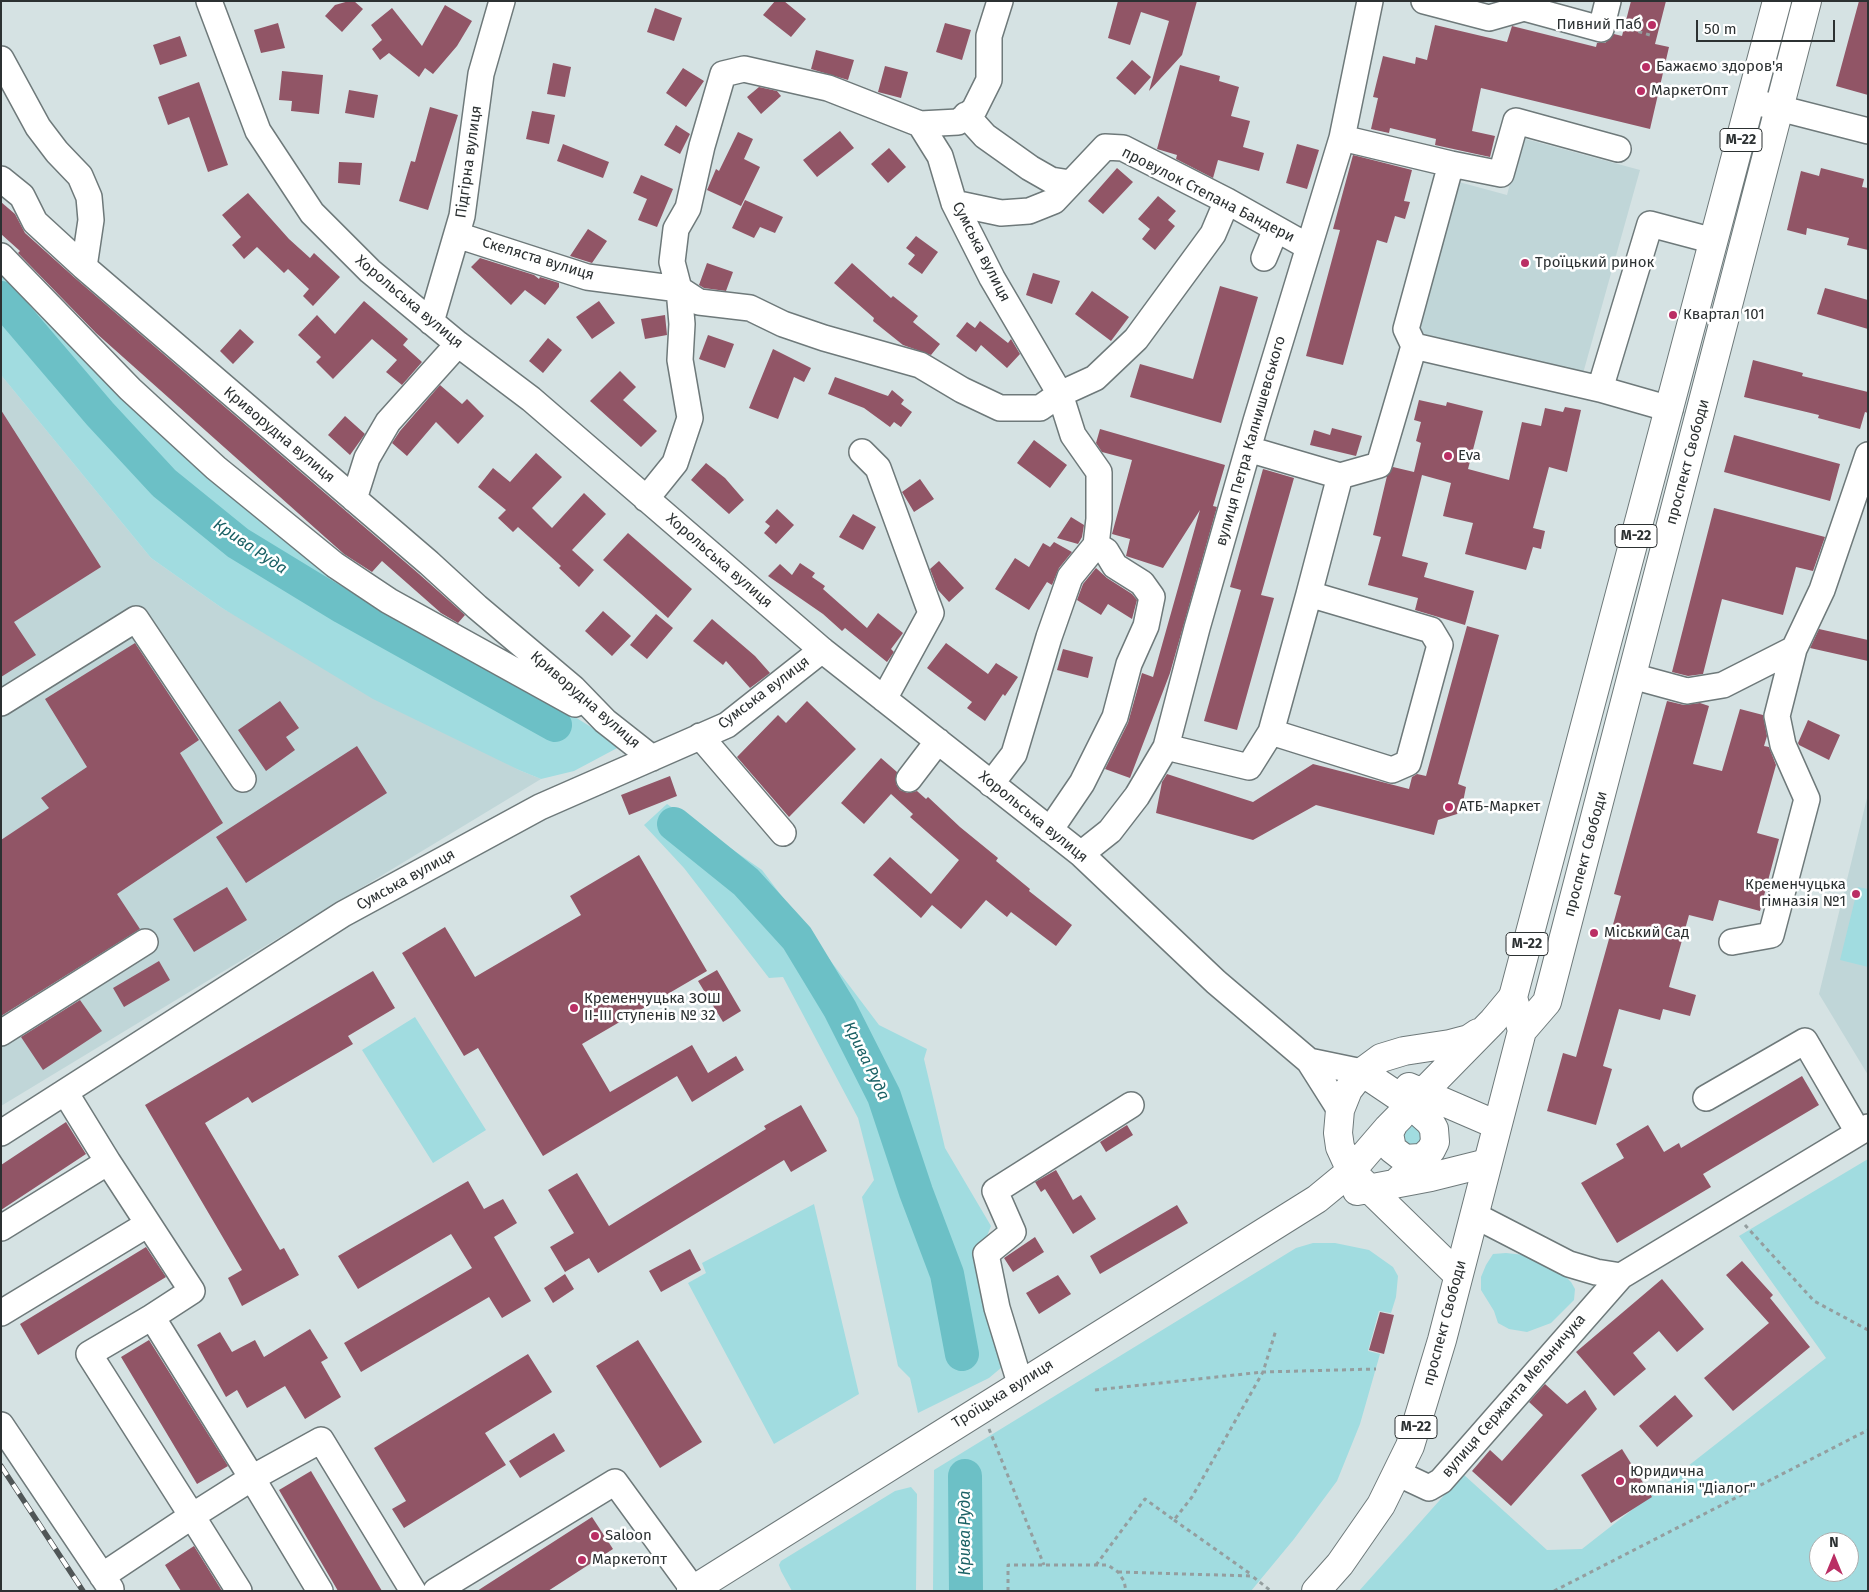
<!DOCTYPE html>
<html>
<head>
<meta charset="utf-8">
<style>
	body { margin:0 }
	#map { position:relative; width:1869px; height:1592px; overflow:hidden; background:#d5e2e3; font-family:"Fira Sans",sans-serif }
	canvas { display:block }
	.frame { position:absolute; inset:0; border:2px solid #2c3132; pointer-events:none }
	.north { position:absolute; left:1809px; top:1532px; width:50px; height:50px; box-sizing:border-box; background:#fff; border:1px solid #abadad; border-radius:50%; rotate:0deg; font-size:14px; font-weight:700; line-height:20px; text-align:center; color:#2c3132 }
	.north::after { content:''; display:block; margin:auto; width:18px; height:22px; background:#ba2e64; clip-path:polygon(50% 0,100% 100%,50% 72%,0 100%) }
	.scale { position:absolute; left:1696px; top:20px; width:139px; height:22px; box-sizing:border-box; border:2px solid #2c3132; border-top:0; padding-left:6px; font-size:15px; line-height:18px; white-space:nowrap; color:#2c3132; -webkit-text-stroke:4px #fff; paint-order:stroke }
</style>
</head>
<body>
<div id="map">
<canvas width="1869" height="1592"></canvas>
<div class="frame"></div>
<div class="north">N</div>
<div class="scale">50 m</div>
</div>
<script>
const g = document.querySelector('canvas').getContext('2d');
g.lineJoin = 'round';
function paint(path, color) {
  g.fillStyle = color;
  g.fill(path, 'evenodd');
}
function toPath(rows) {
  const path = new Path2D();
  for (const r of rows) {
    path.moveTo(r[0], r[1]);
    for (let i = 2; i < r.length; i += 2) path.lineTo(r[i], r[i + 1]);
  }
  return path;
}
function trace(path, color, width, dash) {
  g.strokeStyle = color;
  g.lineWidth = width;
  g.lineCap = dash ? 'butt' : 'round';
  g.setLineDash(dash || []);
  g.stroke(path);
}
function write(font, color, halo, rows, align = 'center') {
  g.font = font + ' "Fira Sans",sans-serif';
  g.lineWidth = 5;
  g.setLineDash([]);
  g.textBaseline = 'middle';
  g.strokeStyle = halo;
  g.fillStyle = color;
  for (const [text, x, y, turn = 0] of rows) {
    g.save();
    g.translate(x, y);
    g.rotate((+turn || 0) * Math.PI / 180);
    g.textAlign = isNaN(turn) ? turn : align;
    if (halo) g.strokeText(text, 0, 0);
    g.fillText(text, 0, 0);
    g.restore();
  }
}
const built = toPath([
	[1522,138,1640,170,1582,377,1417,332,1459,182,1507,195],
	[1,375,151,558,222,608,519,770,541,779,1,1106],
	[1868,794,1868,1075,1819,994]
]);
const green = toPath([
	[1,263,252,513,621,746,574,771,541,779,519,770,373,699,222,608,151,558,1,375],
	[667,804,762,870,879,1025,927,1049,924,1059,945,1148,991,1226,981,1251,1008,1362,989,1378,918,1413,910,1378,898,1366,862,1197,874,1180,858,1118,783,977,769,978,684,868,644,825],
	[1858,887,1868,889,1868,967,1840,960],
	[415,1017,486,1130,433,1163,362,1050],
	[1414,1123,1427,1130,1416,1150,1403,1142,1402,1132,1409,1124],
	[1868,1159,1868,1591,1359,1591,1463,1474,1547,1550,1582,1549,1826,1358,1739,1236],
	[1819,1542,1849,1542,1849,1572,1819,1572],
	[814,1204,859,1394,774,1444,688,1283,706,1273,702,1263],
	[1313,1243,1335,1243,1369,1250,1393,1267,1398,1276,1396,1297,1391,1313,1379,1311,1368,1351,1380,1354,1360,1424,1337,1481,1294,1539,1251,1591,933,1591,934,1470,1296,1248],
	[1506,1253,1533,1256,1562,1273,1571,1282,1575,1289,1574,1300,1551,1323,1527,1332,1509,1329,1498,1323,1494,1311,1481,1290,1481,1277,1486,1265,1493,1254],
	[911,1487,917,1494,916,1591,792,1591,781,1571,779,1565,781,1561,895,1491]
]);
const river = toPath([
	[1,298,100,414,164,483,238,543,343,607,555,725],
	[674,824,746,882,797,938,840,1009,884,1096,916,1192,947,1274,962,1354],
	[965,1476,966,1591]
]);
const building = toPath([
	[349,1,354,1,363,9,342,32,325,16,335,5],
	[775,1,784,1,806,19,791,37,763,15],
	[1118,1,1197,1,1182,55,1149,91,1169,21,1141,12,1130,45,1108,38],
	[1631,1,1666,1,1655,44,1669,47,1650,129,1481,88,1472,131,1495,136,1490,157,1435,145,1436,139,1390,128,1389,133,1371,129,1378,98,1373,97,1383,56,1415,64,1416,57,1427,60,1435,25,1507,42,1512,26,1596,47,1597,43,1605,43,1614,34,1622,36],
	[1859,1,1868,1,1868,95,1836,86],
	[445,5,472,21,457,46,433,74,425,68,419,77,389,53,380,60,372,49,382,40,371,25,392,8,422,46],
	[655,8,682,18,674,41,647,32],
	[278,23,285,48,261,53,254,30],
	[945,23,971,30,962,60,936,52],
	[180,36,187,56,160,65,153,45],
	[816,50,854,60,848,80,811,69],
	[1132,60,1151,77,1135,95,1116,78],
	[553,63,571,67,565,97,547,94],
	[1180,65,1220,76,1219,81,1239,87,1231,116,1250,121,1243,147,1264,153,1259,171,1218,160,1213,178,1176,159,1177,155,1157,149],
	[885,66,908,72,901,98,878,92],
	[683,68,704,81,686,107,666,93],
	[282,71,323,75,319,114,291,111,292,101,279,100],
	[199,82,228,165,208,172,189,117,168,125,158,97],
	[759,87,777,91,781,96,761,114,747,97],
	[349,90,378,95,374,118,345,113],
	[430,107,458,115,428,210,399,201,411,161,415,162],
	[532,111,555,115,549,144,526,139],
	[676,125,690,134,680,154,664,145],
	[840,131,854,148,817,177,803,160],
	[738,132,753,139,744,159,760,167,741,206,707,190,716,169,719,171],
	[563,144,609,162,603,178,557,161],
	[1297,144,1319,150,1307,189,1286,183],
	[889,148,906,167,888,183,871,164],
	[1353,155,1412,170,1404,201,1410,202,1405,219,1395,216,1387,243,1377,240,1343,365,1306,356,1340,230,1333,229],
	[339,162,362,163,360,185,338,183],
	[1117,168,1133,182,1103,214,1088,201],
	[1821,168,1864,179,1862,187,1868,188,1868,250,1847,245,1849,238,1807,228,1806,235,1787,230,1801,171,1819,176],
	[641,175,673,189,657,227,638,220,647,199,633,193],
	[248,193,289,239,310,258,314,253,340,277,313,306,303,296,309,289,288,269,284,273,257,247,244,259,232,245,241,237,222,215],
	[1158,196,1176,211,1168,220,1175,226,1155,250,1142,239,1150,229,1138,219],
	[745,200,783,217,775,233,760,227,754,238,732,228],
	[1,202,15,214,25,233,75,278,419,574,465,615,458,623,441,613,382,561,372,572,344,554,96,333,18,253,20,251,1,234],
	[588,229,607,241,592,263,570,256],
	[916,236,938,252,922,274,908,264,915,255,906,248],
	[480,258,534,275,539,279,540,277,559,283,559,287,545,305,525,290,511,305,471,267],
	[707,263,733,272,726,291,704,288,699,285],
	[852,263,891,298,893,296,918,316,913,322,940,344,931,355,903,345,873,321,874,318,834,283],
	[1033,273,1060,281,1052,304,1026,295],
	[1220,286,1258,297,1221,423,1130,397,1140,364,1193,379],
	[1825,288,1868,300,1868,329,1817,314],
	[1092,291,1129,317,1111,341,1075,314],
	[364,301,408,339,403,345,422,362,402,385,386,372,397,360,372,339,333,379,316,362,321,357,298,335,317,315,335,334],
	[599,301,615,323,592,339,576,317],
	[665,315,667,335,645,339,641,319],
	[980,321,1008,343,1011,339,1020,354,1007,368,981,345,976,352,956,336,967,322,975,328],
	[240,329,254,342,233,364,220,351],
	[708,335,734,344,725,368,699,359],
	[548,338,562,350,543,373,529,361],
	[773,349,811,368,804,382,794,377,778,419,749,408],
	[1753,360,1803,373,1802,376,1868,392,1868,413,1865,412,1860,429,1818,418,1819,415,1744,397],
	[620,371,636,387,623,400,657,431,641,447,590,401],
	[835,377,888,396,892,390,904,400,901,404,912,412,901,427,894,422,890,427,864,408,828,394],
	[440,385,462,404,467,399,484,416,458,444,436,422,407,456,392,443,400,431],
	[1419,400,1446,406,1447,402,1483,411,1468,469,1509,480,1522,422,1541,426,1545,408,1563,412,1565,407,1581,410,1567,472,1549,467,1533,528,1545,531,1541,549,1533,547,1526,570,1465,554,1473,523,1443,516,1451,483,1422,475,1402,556,1428,563,1424,577,1474,591,1465,625,1415,610,1418,598,1368,585,1381,537,1373,535,1387,476,1393,467,1414,472,1421,443,1416,441,1421,422,1414,420],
	[1,410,101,567,14,622,36,655,1,677],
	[345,416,365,434,350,455,328,435],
	[1332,428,1362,436,1356,456,1310,445,1314,430,1330,435],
	[1100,429,1225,465,1213,506,1217,507,1170,673,1130,778,1105,769,1128,723,1142,673,1153,677,1200,510,1163,568,1126,556,1130,539,1112,534,1132,460,1102,452,1096,443],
	[1734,435,1840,464,1830,501,1724,472],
	[1034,440,1067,465,1050,488,1017,463],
	[536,453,562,477,532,508,552,528,584,493,606,514,572,550,594,570,579,587,559,568,561,566,518,527,513,532,498,518,506,510,478,487,493,468,510,482],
	[706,463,725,478,744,500,729,514,691,480],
	[1263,469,1294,478,1261,595,1274,598,1237,730,1204,721,1241,590,1230,587],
	[920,479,934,499,914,512,902,492],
	[1714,508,1825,537,1813,571,1796,567,1783,615,1722,599,1703,674,1688,676,1672,672],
	[777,509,794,525,776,544,764,533,770,526,765,522],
	[853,514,876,527,863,550,839,537],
	[1071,517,1084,525,1082,537,1078,544,1057,538],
	[628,533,692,589,668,618,603,560],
	[1054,542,1072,552,1059,568,1052,585,1047,582,1029,610,995,589,1015,558,1029,567,1043,543,1050,547],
	[939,561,964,588,949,602,938,590,930,569],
	[800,563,815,573,812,577,825,586,823,589,867,628,878,613,903,633,891,649,894,652,887,662,845,628,842,631,823,614,768,576,780,564,792,575],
	[1096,568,1107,578,1132,594,1137,600,1132,619,1108,604,1101,615,1077,600,1083,584],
	[603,611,631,636,612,656,585,631],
	[656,614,673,628,647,659,630,645],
	[712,619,755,656,770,673,750,688,726,661,723,665,693,641],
	[1467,626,1499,635,1458,784,1466,787,1462,807,1457,814,1438,820,1434,835,1316,805,1253,840,1156,813,1162,782,1167,774,1253,802,1313,764,1409,789,1412,777,1417,774,1426,776],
	[1819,629,1868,640,1868,661,1810,648],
	[135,643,199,740,180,753,223,823,117,894,140,929,1,1016,1,840,49,808,41,798,87,767,45,699],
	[946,643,988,674,996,663,1018,677,1005,696,1003,694,985,721,967,708,972,702,927,668],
	[1063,649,1093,657,1088,678,1057,670],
	[280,701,299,728,286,737,295,750,266,771,238,730],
	[807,701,856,749,789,817,737,757,778,715,786,723],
	[1667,701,1684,705,1700,703,1709,706,1693,764,1722,771,1740,709,1763,715,1767,736,1764,746,1769,747,1776,765,1757,833,1779,839,1760,911,1719,900,1713,921,1689,915,1669,987,1696,995,1690,1016,1663,1009,1660,1020,1619,1009,1603,1066,1612,1069,1596,1125,1547,1111,1563,1053,1576,1057,1621,896,1614,894],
	[1808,720,1840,735,1829,760,1799,745,1798,743],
	[357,746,387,793,246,883,216,837],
	[881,758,897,772,896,784,900,790,908,793,917,791,926,799,928,797,960,827,998,858,996,861,1030,889,1029,891,1072,925,1056,946,1011,912,1007,917,986,900,961,929,932,905,921,918,873,875,890,857,931,894,959,860,910,817,913,814,891,794,864,824,841,803],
	[670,776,677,796,629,815,621,795],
	[639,855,707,971,582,1044,610,1092,692,1045,708,1073,736,1056,744,1070,692,1102,677,1076,543,1156,478,1048,464,1056,402,953,445,927,475,977,581,915,570,896],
	[227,887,247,920,194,952,173,919],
	[159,961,170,980,124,1007,113,988],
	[717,970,741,1011,723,1022,698,981],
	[373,971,395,1008,348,1036,353,1044,252,1103,248,1097,205,1123,280,1250,284,1248,299,1275,242,1306,228,1278,242,1270,145,1105],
	[80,1000,102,1031,43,1070,21,1037],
	[1802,1076,1819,1105,1703,1174,1711,1187,1617,1243,1581,1183,1624,1158,1616,1144,1648,1125,1664,1152,1679,1143,1681,1148],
	[801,1105,827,1151,791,1172,784,1160,598,1273,589,1258,565,1272,550,1247,574,1233,548,1190,577,1173,609,1226,766,1129,764,1126],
	[66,1122,86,1154,1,1210,1,1165],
	[1127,1125,1133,1135,1106,1152,1100,1142],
	[1056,1170,1073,1200,1081,1195,1096,1219,1073,1234,1045,1189,1041,1192,1035,1182],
	[468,1181,484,1209,503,1199,517,1223,494,1237,531,1301,502,1318,489,1297,361,1372,344,1343,472,1268,451,1234,358,1289,338,1256],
	[1177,1205,1188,1223,1100,1274,1090,1256],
	[1035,1237,1044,1252,1013,1272,1004,1258],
	[146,1247,166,1277,38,1355,20,1324],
	[690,1249,701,1270,661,1292,649,1271],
	[1742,1261,1773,1295,1770,1298,1810,1347,1733,1411,1704,1378,1769,1323,1726,1275],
	[565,1274,574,1289,553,1303,544,1288],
	[1058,1275,1071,1294,1039,1314,1026,1293],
	[1662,1279,1704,1329,1677,1352,1659,1331,1633,1353,1646,1369,1614,1396,1576,1352],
	[1380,1312,1394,1315,1384,1354,1369,1350],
	[310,1329,328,1358,321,1362,341,1397,305,1419,285,1386,247,1408,237,1390,226,1397,197,1345,220,1332,232,1352,255,1340,264,1357],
	[149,1340,228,1466,197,1484,121,1357],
	[638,1340,702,1442,660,1468,596,1366],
	[528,1354,552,1392,485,1433,506,1465,404,1528,392,1509,406,1501,374,1448],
	[1545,1384,1567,1404,1585,1390,1597,1409,1511,1506,1472,1471,1490,1450,1502,1461,1543,1415,1529,1402],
	[1675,1395,1693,1416,1657,1447,1639,1426],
	[554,1433,565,1451,520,1478,509,1461],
	[1622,1449,1652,1497,1611,1523,1581,1475],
	[311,1471,382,1591,338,1591,279,1490],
	[592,1517,613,1549,548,1591,477,1591],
	[194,1546,222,1591,181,1591,165,1565]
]);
const path = toPath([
	[1623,27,1650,35],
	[1745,1225,1814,1301,1868,1330],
	[1095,1390,1263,1372,1376,1369],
	[989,1429,1044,1565],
	[1174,1520,1252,1575],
	[1096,1565,1145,1499,1174,1520,1192,1497,1263,1372,1276,1330],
	[1118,1572,1252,1576,1271,1591],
	[1008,1591,1008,1565,1108,1565,1118,1572,1124,1581,1126,1591],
	[1554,1591,1868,1430]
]);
const minor = toPath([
	[209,1,258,131,312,213,370,271,458,344,531,399,822,650,1081,854,1216,982,1309,1061,1340,1110],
	[1424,1,1489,18,1524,8,1601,29,1608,1],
	[1,59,38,127,57,152,80,176,89,197,91,220,84,267,429,563,477,607,573,688,605,721,652,758],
	[1759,103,1868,131],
	[966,115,985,136,1030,168,1051,180,1070,183],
	[920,124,940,156,954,203,992,278,1060,394,1073,435,1099,472,1099,519,1096,545,1070,577,1049,637,1014,754,991,784],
	[1451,164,1501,174,1516,121,1618,149],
	[1,179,22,196,35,222,84,267],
	[954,203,1001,213,1029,211,1054,201,1105,147,1123,148,1227,201,1307,246],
	[457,235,587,277,679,289,699,302,750,308,783,324,824,338,920,365,962,390,1000,408,1040,408,1060,394,1095,378,1136,339,1213,234,1227,201],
	[1,256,130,389,216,468,335,565,389,601,575,704],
	[1264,258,1276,229],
	[431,322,462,216,481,74,502,1],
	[1414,346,1600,389,1670,409],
	[1600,389,1650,224,1714,241],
	[1248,449,1340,476,1309,594],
	[862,452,878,468,931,613,884,699],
	[1340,476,1379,465,1414,346,1406,329,1451,164,1342,138],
	[354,499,367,458,388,422,458,344],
	[646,499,675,463,690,418,680,360,682,324,679,289,672,262,676,229,688,208,702,146,723,74,744,69,828,88,920,124,958,122,974,110,989,80,989,36,1000,1],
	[1632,676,1687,691,1723,685,1794,649,1822,590,1868,455],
	[1,703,136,619,243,779],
	[700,736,783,833],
	[1166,747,1249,767,1271,732,1392,770,1408,763,1440,645,1431,630,1309,594,1271,732],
	[909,779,938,741],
	[1050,830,1082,783,1115,717,1129,664,1146,626,1152,597,1142,583,1115,566,1106,551,1096,545],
	[1081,854,1110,831,1137,796,1166,747,1197,628,1256,421,1342,138,1370,1],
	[1732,942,1771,935,1807,799,1783,745,1777,716,1794,649],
	[1,1033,145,942],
	[1309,1061,1362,1072],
	[1706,1098,1805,1041,1858,1132],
	[1,1133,343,914,540,807,727,725,822,650],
	[108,1162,192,1291,152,1317],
	[1474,1215,1569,1264,1596,1272,1621,1276],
	[1,1228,108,1162,65,1092],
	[1,1313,148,1224],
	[1020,1383,997,1308,986,1254,1013,1232,995,1191,1131,1105],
	[1,1425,111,1589],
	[1397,1473,1429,1488,1441,1481,1621,1276,1868,1127],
	[102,1576,192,1516,252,1478,152,1317,89,1354,192,1516,239,1591],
	[320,1591,252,1478,321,1440,413,1591],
	[436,1591,615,1482,693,1589]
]);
const major = toPath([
	[1362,1072,1411,1105,1430,1122,1434,1129,1435,1142,1431,1150,1395,1184],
	[1409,1087,1497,1125],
	[1400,1117,1394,1123,1389,1133,1392,1149,1405,1159,1420,1158],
	[1357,1191,1431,1177,1487,1163],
	[1458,1275,1351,1171,1340,1147,1338,1133,1340,1110,1348,1090,1362,1072,1381,1058,1404,1051,1450,1044,1469,1039,1478,1033],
	[691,1591,1317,1199,1351,1171,1388,1128,1493,1021,1513,997]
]);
const highway = toPath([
	[1522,1031,1513,997,1777,1],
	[1316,1591,1340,1564,1381,1505,1410,1446,1442,1340,1522,1031,1547,1002,1807,1]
]);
const rail = toPath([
	[1,1466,83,1591]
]);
const markers = [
	[1652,25,5,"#ba2e64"],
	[1646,67,5,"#ba2e64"],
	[1641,91,5,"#ba2e64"],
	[1525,263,5,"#ba2e64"],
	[1673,315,5,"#ba2e64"],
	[1448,456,5,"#ba2e64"],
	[1449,807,5,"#ba2e64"],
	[1856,894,5,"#ba2e64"],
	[1594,933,5,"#ba2e64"],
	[574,1008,5,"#ba2e64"],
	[1620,1481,5,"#ba2e64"],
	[595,1536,5,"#ba2e64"],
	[582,1560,5,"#ba2e64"]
];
const shields = [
	[1741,140,42],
	[1636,536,42],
	[1527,944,42],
	[1416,1427,42]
];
const shieldNames = [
	["М-22",1741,140],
	["М-22",1636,536],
	["М-22",1527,944],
	["М-22",1416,1427]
];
const poiNames = [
	["Пивний Паб",1642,25,"right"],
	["Бажаємо здоров'я",1656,67],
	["МаркетОпт",1651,91],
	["Троїцький ринок",1535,263],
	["Квартал 101",1683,315],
	["Eva",1458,456],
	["АТБ-Маркет",1459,807],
	["Кременчуцька",1846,885,"right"],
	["гімназія №1",1846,902,"right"],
	["Міський Сад",1604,933],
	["Кременчуцька ЗОШ",584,999],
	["ІІ-ІІІ ступенів № 32",584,1016],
	["Юридична",1630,1472],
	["компанія \"Діалог\"",1630,1489],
	["Saloon",605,1536],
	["Маркетопт",592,1560]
];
const streetNames = [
	["Підгірна вулиця",469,162,-82],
	["провулок Степана Бандери",1208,195,27],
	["Сумська вулиця",981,252,63],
	["Скеляста вулиця",538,259,17],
	["Хорольська вулиця",409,302,40],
	["Криворудна вулиця",279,435,40],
	["вулиця Петра Калнишевського",1251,441,-74],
	["проспект Свободи",1688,462,-75],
	["Хорольська вулиця",719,561,41],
	["Сумська вулиця",764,693,-37],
	["Криворудна вулиця",585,700,41],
	["Хорольська вулиця",1033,817,39],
	["проспект Свободи",1586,854,-75],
	["Сумська вулиця",406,880,-29],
	["проспект Свободи",1445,1323,-75],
	["Троїцька вулиця",1003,1394,-32],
	["вулиця Сержанта Мельничука",1514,1396,-49]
];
const waterNames = [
	["Крива Руда",250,547,34],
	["Крива Руда",866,1061,64],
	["Крива Руда",966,1533,-90]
];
paint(built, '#c0d6d8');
paint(green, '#a1dce0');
trace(river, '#6cc0c6', 34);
paint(building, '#915566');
trace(minor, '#6e797a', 28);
trace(major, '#6e797a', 30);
trace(highway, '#6e797a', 30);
trace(path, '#949e9f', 3, [4, 4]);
trace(minor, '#fff', 25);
trace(major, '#fff', 28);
trace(highway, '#fff', 28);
trace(rail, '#505657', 5.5);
trace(rail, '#fff', 4, [11]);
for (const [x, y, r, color] of markers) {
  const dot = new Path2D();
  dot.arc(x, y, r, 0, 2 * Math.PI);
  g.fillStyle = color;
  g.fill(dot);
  trace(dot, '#fff', 2);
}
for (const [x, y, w] of shields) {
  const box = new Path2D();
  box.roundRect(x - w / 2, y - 11.5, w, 23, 4);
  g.fillStyle = '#fff';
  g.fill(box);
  trace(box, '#2c3132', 1);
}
write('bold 14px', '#2c3132', null, shieldNames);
write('15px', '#2c3132', '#fff', poiNames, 'left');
write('15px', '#2c3132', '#fff', streetNames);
write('italic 16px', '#1b6165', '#fff', waterNames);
</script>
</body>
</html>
